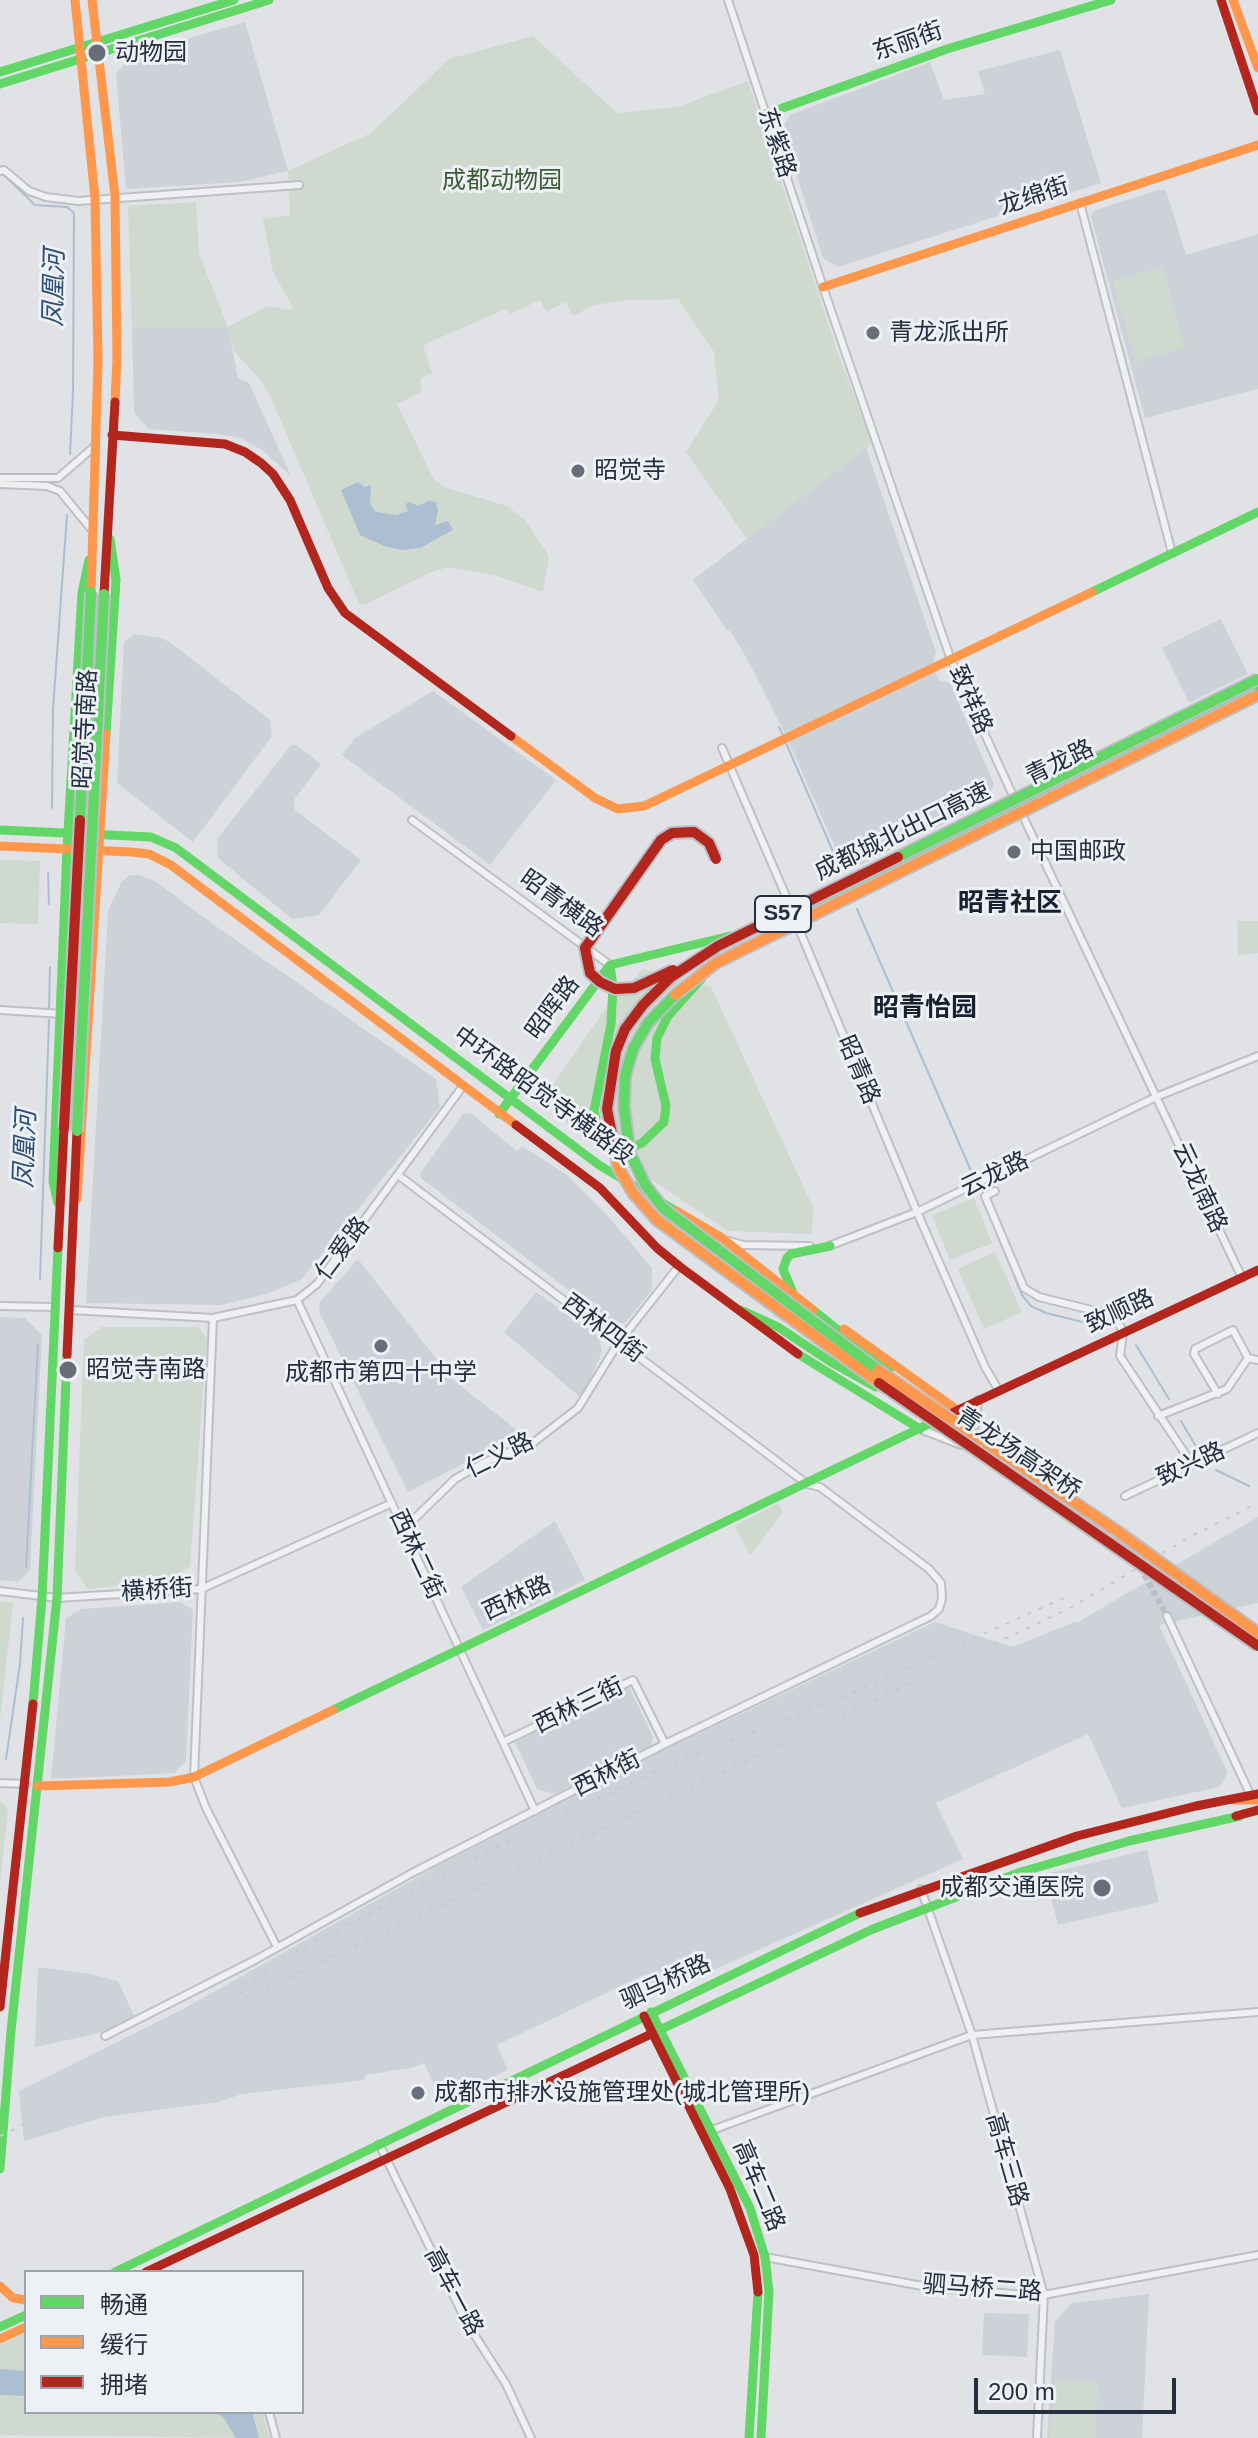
<!DOCTYPE html>
<html>
<head>
<meta charset="utf-8">
<style>
	body { margin:0 }
	#map { position:relative; width:1258px; height:2438px; overflow:hidden; background:#e0e2e5; font-family:Arial,"Noto Sans SC",sans-serif }
	canvas { display:block }
	.legend { position:absolute; left:24px; top:2270px; width:280px; height:144px; box-sizing:border-box; background:#edf0f5; border:2px solid #9da3ac; margin:0; padding:10px 14px; list-style:none; font-size:24px; color:#262f3f }
	.legend li { display:flex; align-items:center; gap:16px; height:40px }
	.legend b { width:40px; border:2px solid #9da3ac }
	.scale { position:absolute; left:974px; top:2378px; width:202px; height:36px; box-sizing:border-box; border:4px solid #262f3f; border-top:0; padding-left:10px; font-size:24px; line-height:28px; white-space:nowrap; color:#262f3f; -webkit-text-stroke:6px #edf0f5; paint-order:stroke }
</style>
</head>
<body>
<div id="map">
<canvas width="1258" height="2438"></canvas>
<ul class="legend">
<li><b style="height:10px;background:#63d668"></b>畅通</li>
<li><b style="height:10px;background:#ff974d"></b>缓行</li>
<li><b style="height:10px;background:#b3261e"></b>拥堵</li>
</ul>
<div class="scale">200 m</div>
</div>
<script>
const g = document.querySelector('canvas').getContext('2d');
g.lineJoin = 'round';
function paint(path, color) {
  g.fillStyle = color;
  g.fill(path, 'evenodd');
}
function toPath(rows) {
  const path = new Path2D();
  for (const r of rows) {
    path.moveTo(r[0], r[1]);
    for (let i = 2; i < r.length; i += 2) path.lineTo(r[i], r[i + 1]);
  }
  return path;
}
function trace(path, color, width, dash) {
  g.strokeStyle = color;
  g.lineWidth = width;
  g.lineCap = dash ? 'butt' : 'round';
  g.setLineDash(dash || []);
  g.stroke(path);
}
function write(font, color, halo, rows, align = 'center') {
  g.font = font + ' Arial,"Noto Sans SC",sans-serif';
  g.lineWidth = 6;
  g.setLineDash([]);
  g.textBaseline = 'middle';
  g.strokeStyle = halo;
  g.fillStyle = color;
  for (const [text, x, y, turn = 0] of rows) {
    g.save();
    g.translate(x, y);
    g.rotate((+turn || 0) * Math.PI / 180);
    g.textAlign = isNaN(turn) ? turn : align;
    if (halo) g.strokeText(text, 0, 0);
    g.fillText(text, 0, 0);
    g.restore();
  }
}
const built = toPath([
	[245,22,288,171,239,182,126,189,116,74,134,54],
	[1060,50,1101,183,838,267,823,258,782,129,790,115,930,62,944,100,985,94,978,71],
	[1158,190,1166,190,1186,255,1258,234,1258,389,1145,418,1091,217,1095,210],
	[132,328,228,328,238,378,249,383,291,476,262,450,240,438,217,434,148,429,134,412],
	[866,448,936,652,932,666,939,680,950,683,994,784,988,802,846,872,785,733,746,657,731,632,726,629,693,580],
	[1221,619,1248,674,1189,703,1162,648],
	[134,634,161,638,171,643,270,720,272,736,193,842,117,783,124,642],
	[433,691,556,780,490,865,342,755,355,738],
	[291,745,296,745,321,764,294,800,295,810,361,860,319,915,292,919,218,858,217,839],
	[129,875,140,875,155,881,217,927,436,1079,440,1107,302,1279,267,1294,222,1305,86,1303,108,911,121,883],
	[471,1113,517,1151,522,1146,567,1175,607,1215,652,1268,652,1290,625,1323,613,1324,421,1178,420,1174,463,1114],
	[358,1259,453,1380,522,1434,408,1492,319,1312,320,1302],
	[536,1292,600,1337,602,1353,581,1398,504,1332],
	[0,1317,25,1318,42,1335,30,1570,18,1582,0,1580],
	[1258,1517,1258,1603,1159,1625,1228,1773,1220,1787,1122,1808,1088,1734,936,1803,963,1859,655,1996,644,1975,497,2045,508,2070,442,2101,424,2063,411,2068,365,2075,364,2080,242,2094,218,2102,104,2117,24,2141,19,2091,185,2008,432,1869,660,1752,935,1622,1013,1647,1074,1622,1078,1622],
	[555,1521,585,1580,483,1630,461,1587],
	[181,1602,193,1610,186,1761,175,1773,51,1779,66,1618,82,1609],
	[629,1687,653,1737,651,1747,554,1794,537,1789,515,1742],
	[1147,1850,1159,1902,1058,1925,1045,1874],
	[38,1967,90,1974,118,1981,134,2016,122,2024,95,2034,35,2047],
	[1149,2294,1142,2438,1047,2438,1055,2322,1072,2303],
	[984,2313,1029,2314,1027,2357,982,2355]
]);
const green = toPath([
	[533,36,617,113,677,107,748,81,839,357,873,443,747,539,686,452,719,400,714,352,678,299,629,300,594,305,573,316,566,302,546,312,540,300,511,314,506,309,423,345,432,373,421,378,421,392,397,404,433,478,444,487,507,506,526,521,549,556,543,592,498,576,448,567,429,573,364,605,359,604,271,398,261,381,234,351,228,328,132,328,128,206,196,202,199,254,228,327,268,306,289,310,293,308,273,272,263,219,290,215,288,171,371,133,449,59],
	[1163,267,1184,348,1135,362,1113,281],
	[0,860,40,861,38,924,0,923],
	[1237,921,1258,921,1258,953,1238,955],
	[643,969,711,987,813,1207,812,1234,728,1231,554,1114,550,1089,603,1012],
	[974,1198,992,1243,950,1260,932,1215],
	[995,1252,1022,1312,984,1329,958,1269],
	[101,1327,199,1327,207,1339,190,1566,171,1580,88,1589,75,1571,84,1340],
	[776,1504,780,1506,783,1512,750,1555,735,1526],
	[0,1601,13,1603,0,1719],
	[0,1800,8,1810,0,1882],
	[26,2333,26,2412,262,2412,270,2438,0,2435,0,2345],
	[1055,2380,1098,2382,1095,2438,1050,2438]
]);
const water = toPath([
	[358,482,365,487,371,485,370,504,376,512,397,515,408,511,405,504,410,502,418,506,428,501,436,502,438,511,435,525,448,521,453,530,420,548,402,550,384,546,360,535,341,490],
	[0,2369,26,2371,26,2396,0,2395],
	[214,2412,252,2412,259,2438,236,2438,223,2417]
]);
const stream = toPath([
	[1,172,35,205,67,207,74,213,73,392,70,454],
	[779,727,784,737],
	[786,743,841,870],
	[52,808,53,709,67,515],
	[48,872,49,904],
	[857,909,972,1173],
	[49,1008,50,967],
	[983,1199,1022,1295,1031,1306,1046,1313,1103,1327],
	[40,1279,49,1020],
	[1136,1345,1169,1399],
	[1181,1421,1197,1448],
	[1216,1470,1249,1486],
	[26,1567,38,1345],
	[6,1759,20,1664,23,1618]
]);
const streetTunnel = toPath([
	[1140,1567,1167,1616]
]);
const street = toPath([
	[728,0,823,287,951,660,1014,798],
	[0,171,4,170,29,191,46,197,78,201,299,185],
	[1080,203,1172,553],
	[0,478,58,478,95,446],
	[0,484,47,486,60,491,92,530],
	[722,748,792,910],
	[1021,812,1242,1278],
	[412,820,610,965],
	[797,924,917,1212,985,1367,999,1391],
	[0,1010,63,1014],
	[995,1191,985,1196,1024,1288,1039,1297,1116,1316,1123,1333,1120,1356,1192,1464],
	[729,1241,743,1245,810,1246],
	[829,1246,917,1212,1156,1097,1258,1056],
	[297,1300,535,1811],
	[0,1306,55,1307],
	[71,1310,213,1318,297,1300,317,1284,463,1086],
	[213,1318,194,1777,206,1808,277,1947],
	[1218,1394,1194,1354,1195,1349,1233,1330,1248,1358],
	[1158,1416,1227,1389,1248,1358,1258,1360],
	[920,1429,961,1445],
	[974,1433,978,1400],
	[1125,1496,1258,1433],
	[404,1529,455,1479,485,1462,534,1442,578,1408,619,1342,679,1266],
	[0,1591,57,1598,201,1589,392,1503],
	[1167,1616,1251,1796],
	[503,1742,633,1680,665,1744],
	[0,1783,26,1784],
	[921,1889,972,2035,1044,2295,1037,2438],
	[105,2036,255,1960,412,1873,665,1744,931,1616,939,1609,942,1598,941,1583,929,1569,820,1487,807,1484,398,1175],
	[712,2130,972,2035,1258,2012],
	[379,2144,468,2325,506,2384,531,2438],
	[765,2257,928,2287,1038,2296,1258,2255],
	[269,2412,276,2438]
]);
const fast = toPath([
	[0,72,234,0],
	[0,84,269,0],
	[766,114,947,49,1111,0],
	[1092,592,1258,512],
	[106,734,116,580,110,539],
	[0,830,151,837,176,848,599,1165,676,1211],
	[775,922,794,917,1258,687],
	[610,965,613,987,611,1024,594,1111,599,1134,616,1148,632,1147,642,1143,664,1122,666,1106,655,1059,657,1038,668,1016,702,978],
	[499,1114,610,965,730,936],
	[58,1203,53,1182,67,849,82,593,89,560],
	[793,1293,783,1269,787,1258,791,1254,830,1246],
	[808,1306,889,1371],
	[741,1310,778,1327,831,1362,876,1387],
	[798,1354,920,1429],
	[33,1704,42,1598,58,1248],
	[333,1710,937,1420],
	[651,2012,750,2208,765,2257,769,2292,761,2438],
	[649,2035,873,1929,1021,1872,1129,1841,1240,1816],
	[0,2169,11,2031,57,1598,67,1355],
	[115,2272,860,1913],
	[0,2327,26,2315],
	[749,2438,758,2292]
]);
const slow = toPath([
	[75,0,95,198,98,361,91,592],
	[92,0,115,196,117,359,115,402],
	[1233,0,1258,68],
	[823,287,1258,145],
	[511,736,595,798,618,809,644,806,1092,592],
	[0,846,131,852,149,854,171,865,516,1125],
	[77,1199,106,734],
	[676,1211,722,1238,813,1310],
	[844,1329,957,1410],
	[38,1786,170,1782,194,1777,333,1710],
	[1233,1800,1258,1800],
	[0,2286,13,2298,26,2300],
	[0,2339,26,2327]
]);
const jam = toPath([
	[1221,0,1258,111],
	[112,435,225,444,245,452,261,463,273,474,290,500,328,588,345,613,511,736],
	[104,594,115,402],
	[516,1125,600,1188,657,1248,679,1266,798,1354],
	[58,1248,64,1128],
	[67,1355,77,1131],
	[954,1412,1258,1270],
	[1236,1816,1258,1810],
	[860,1913,1077,1836,1196,1806,1258,1794],
	[0,2007,33,1704],
	[644,2016,730,2189,754,2255,758,2292],
	[146,2272,649,2035]
]);
const rail = toPath([
	[565,1814,672,1764,843,1697,1068,1596],
	[243,1985,303,1948,518,1836],
	[245,1998,1072,1607,1188,1538,1258,1503],
	[229,2001,253,1985],
	[0,2136,57,2108]
]);
const fastBridge = toPath([
	[80,820,91,592],
	[898,857,1258,679],
	[675,995,648,1023,633,1049,625,1076,624,1107,630,1153,646,1186,663,1208,878,1370],
	[77,1131,104,594]
]);
const slowBridge = toPath([
	[675,995,716,963,1258,695],
	[614,1144,618,1167,633,1193,657,1220,879,1383],
	[878,1370,1117,1531,1258,1633]
]);
const jamBridge = toPath([
	[673,970,634,988,615,989,600,982,590,973,585,948,661,840,672,833,694,832,709,843,716,859],
	[64,1128,80,820],
	[614,1144,607,1109,616,1051,625,1029,643,1005,671,977,718,946,898,857],
	[879,1383,1258,1646]
]);
const markers = [
	[97,53,10,"#676e79"],
	[873,333,8,"#676e79"],
	[578,471,8,"#676e79"],
	[1014,852,8,"#676e79"],
	[381,1346,8,"#676e79"],
	[68,1370,10,"#676e79"],
	[1102,1888,10,"#676e79"],
	[418,2093,8,"#676e79"]
];
const shields = [
	[783,914,56]
];
const shieldNames = [
	["S57",783,914]
];
const streetNames = [
	["东丽街",908,42,-19],
	["东紫路",776,143,72],
	["龙绵街",1034,197,-18],
	["致祥路",970,700,66],
	["昭觉寺南路",86,729,-87],
	["青龙路",1060,763,-26],
	["成都城北出口高速",903,832,-26],
	["昭青横路",561,904,36],
	["昭晖路",553,1008,-53],
	["昭青路",858,1070,67],
	["中环路昭觉寺横路段",543,1096,36],
	["云龙路",995,1175,-26],
	["云龙南路",1199,1188,65],
	["仁爱路",343,1249,-53],
	["致顺路",1120,1312,-25],
	["西林四街",603,1329,37],
	["青龙场高架桥",1018,1454,34],
	["仁义路",500,1456,-26],
	["致兴路",1191,1465,-25],
	["西林二街",416,1555,65],
	["横桥街",157,1591,-4],
	["西林路",517,1599,-25],
	["西林三街",579,1706,-26],
	["西林街",607,1774,-27],
	["驷马桥路",666,1983,-25],
	["高车三路",1006,2160,74],
	["高车二路",758,2186,67],
	["驷马桥二路",982,2289,4],
	["高车一路",453,2292,62]
];
const poiNames = [
	["动物园",115,53],
	["青龙派出所",889,333],
	["昭觉寺",594,471],
	["中国邮政",1030,852],
	["昭觉寺南路",86,1370],
	["成都市第四十中学",381,1373,"center"],
	["成都交通医院",1084,1888,"right"],
	["成都市排水设施管理处(城北管理所)",434,2093]
];
const parkNames = [
	["成都动物园",502,181]
];
const waterNames = [
	["凤凰河",55,288,-89],
	["凤凰河",26,1149,-88]
];
const neighbourhoodNames = [
	["昭青社区",1010,904],
	["昭青怡园",925,1009]
];
paint(built, '#cdd2d9');
paint(green, '#d0d9d0');
paint(water, '#acbfd2');
trace(stream, '#acbfd2', 2);
trace(streetTunnel, '#bbbec4', 6, [6, 3]);
trace(street, '#bec0c3', 10);
trace(street, '#eff0f2', 6);
trace(fast, '#63d668', 9);
trace(slow, '#ff974d', 9);
trace(jam, '#b3261e', 9);
trace(rail, '#c8cacd', 2, [4, 8]);
trace(fastBridge, '#bcbfc3', 14, []);
trace(slowBridge, '#bcbfc3', 14, []);
trace(jamBridge, '#bcbfc3', 14, []);
trace(fastBridge, '#63d668', 10);
trace(slowBridge, '#ff974d', 10);
trace(jamBridge, '#b3261e', 10);
for (const [x, y, r, color] of markers) {
  const dot = new Path2D();
  dot.arc(x, y, r, 0, 2 * Math.PI);
  g.fillStyle = color;
  g.fill(dot);
  trace(dot, '#edf0f5', 3);
}
for (const [x, y, w] of shields) {
  const box = new Path2D();
  box.roundRect(x - w / 2, y - 18, w, 36, 6);
  g.fillStyle = '#edf0f5';
  g.fill(box);
  trace(box, '#262f3f', 2);
}
write('bold 22px', '#262f3f', null, shieldNames);
write('24px', '#262f3f', '#edf0f5', streetNames);
write('24px', '#262f3f', '#edf0f5', poiNames, 'left');
write('24px', '#3b5b33', '#edf0f5', parkNames);
write('italic 26px', '#2f4f74', '#edf0f5', waterNames);
write('bold 26px', '#18212f', '#edf0f5', neighbourhoodNames);
</script>
</body>
</html>
